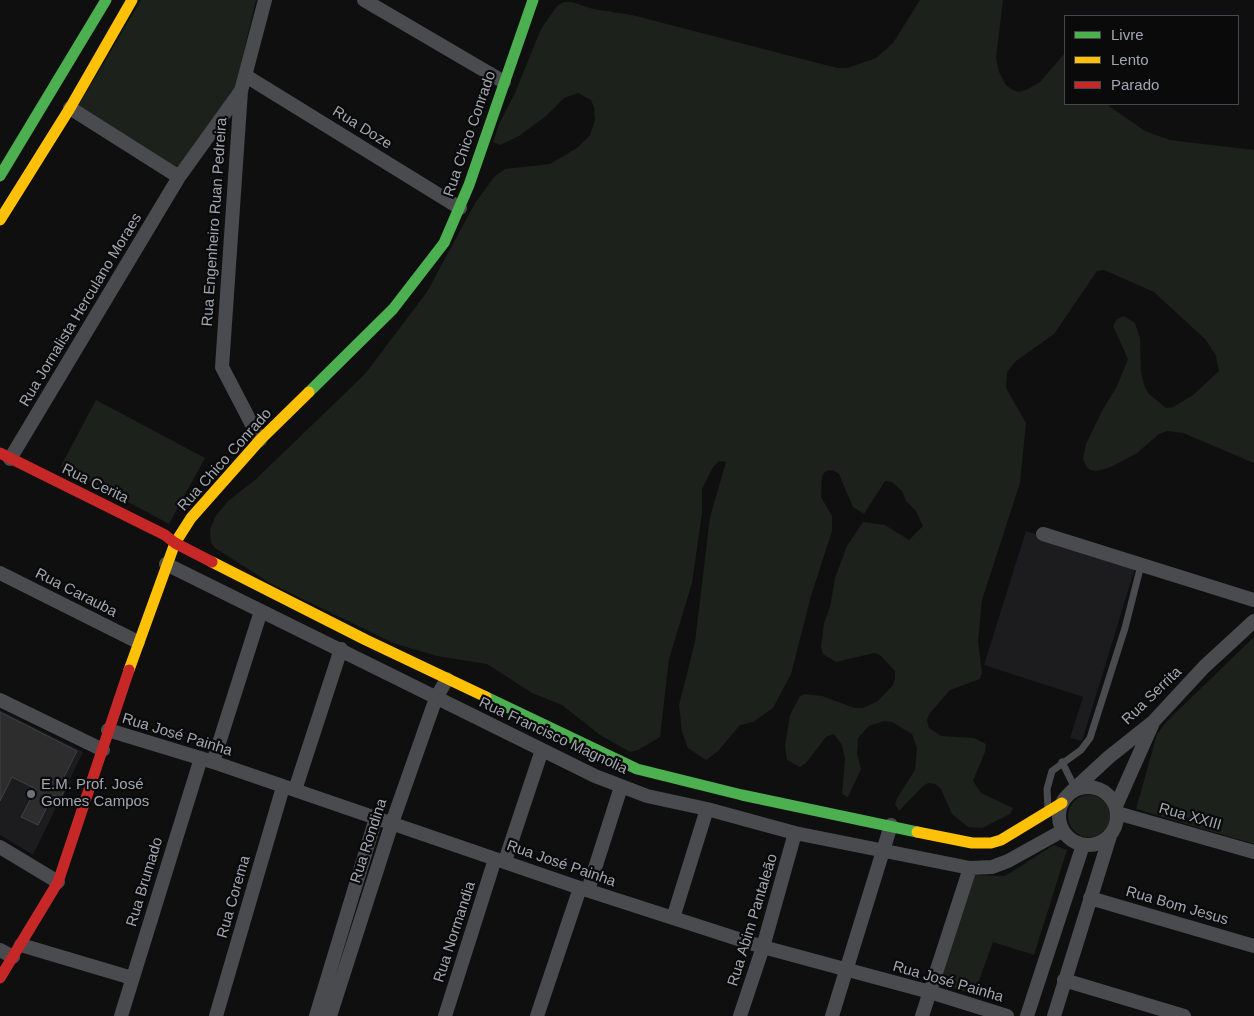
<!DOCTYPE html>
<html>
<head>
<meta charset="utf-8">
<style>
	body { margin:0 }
	#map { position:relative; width:1254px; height:1016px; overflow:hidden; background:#0f0f10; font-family:Arial,sans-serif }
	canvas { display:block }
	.legend { position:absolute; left:1064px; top:15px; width:175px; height:90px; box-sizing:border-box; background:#0a0a0b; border:1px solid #46484d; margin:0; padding:6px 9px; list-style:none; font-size:15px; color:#a1a6b0 }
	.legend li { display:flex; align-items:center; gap:10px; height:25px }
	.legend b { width:25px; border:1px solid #46484d }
</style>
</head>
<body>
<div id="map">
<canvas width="1254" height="1016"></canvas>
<ul class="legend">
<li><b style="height:6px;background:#4caf50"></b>Livre</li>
<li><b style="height:6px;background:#ffc107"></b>Lento</li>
<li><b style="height:6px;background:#c62828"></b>Parado</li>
</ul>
</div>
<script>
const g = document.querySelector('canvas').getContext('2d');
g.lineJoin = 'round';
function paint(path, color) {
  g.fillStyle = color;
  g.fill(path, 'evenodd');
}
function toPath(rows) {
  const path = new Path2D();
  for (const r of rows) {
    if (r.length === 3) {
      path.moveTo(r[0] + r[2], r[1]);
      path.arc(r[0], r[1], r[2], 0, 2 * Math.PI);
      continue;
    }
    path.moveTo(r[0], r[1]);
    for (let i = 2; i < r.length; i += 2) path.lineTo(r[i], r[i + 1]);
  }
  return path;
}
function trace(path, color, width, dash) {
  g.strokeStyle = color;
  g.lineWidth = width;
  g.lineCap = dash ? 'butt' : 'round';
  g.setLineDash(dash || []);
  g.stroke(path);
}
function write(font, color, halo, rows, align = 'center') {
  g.font = font + ' Arial,sans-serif';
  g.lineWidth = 4.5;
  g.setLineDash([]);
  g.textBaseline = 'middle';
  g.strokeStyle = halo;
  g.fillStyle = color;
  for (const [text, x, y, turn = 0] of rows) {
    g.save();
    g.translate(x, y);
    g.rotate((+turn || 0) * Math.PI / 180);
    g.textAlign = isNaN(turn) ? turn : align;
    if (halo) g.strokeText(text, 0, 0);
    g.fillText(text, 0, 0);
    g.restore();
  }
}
const built = toPath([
	[1026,531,1135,568,1082,741,1070,738,1083,697,984,665],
	[0,710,83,752,33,855,0,835]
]);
const green = toPath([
	[141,0,256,0,233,98,179,172,77,108],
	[920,0,1003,0,996,58,999,72,1006,85,1011,89,1018,92,1026,90,1040,82,1065,53,1065,104,1109,104,1109,106,1145,131,1170,140,1254,150,1254,463,1183,433,1167,431,1159,434,1137,453,1111,467,1097,471,1090,470,1086,466,1083,459,1086,444,1102,411,1117,386,1128,359,1113,326,1117,319,1124,316,1135,323,1140,338,1141,373,1145,388,1149,394,1166,408,1173,407,1193,395,1219,371,1216,356,1206,340,1154,292,1104,270,1097,271,1054,334,1016,361,1007,372,1006,388,1026,423,1020,483,982,600,978,641,982,673,980,679,950,690,930,713,927,720,929,728,941,736,974,738,986,744,985,752,973,781,981,793,1013,808,1010,814,982,828,968,827,952,814,941,789,935,784,928,783,922,787,899,811,895,804,897,798,915,770,917,748,912,734,892,722,884,721,869,726,858,738,857,754,861,769,848,797,842,794,845,759,842,745,834,734,826,737,806,763,800,767,787,760,785,746,790,715,800,696,806,694,822,696,855,708,863,708,878,701,893,685,895,678,895,671,880,655,874,653,836,662,823,654,821,647,824,623,830,607,835,578,847,546,863,522,885,525,909,540,923,526,916,511,906,501,902,491,892,482,885,481,864,514,853,507,839,474,833,470,826,471,822,476,821,497,832,516,832,531,811,596,791,674,773,708,753,722,740,725,718,751,706,760,688,748,682,732,679,705,695,642,710,517,726,462,719,461,713,467,702,489,702,513,692,583,669,659,660,737,638,750,630,752,600,735,562,705,532,693,487,664,437,656,393,643,270,583,215,548,211,543,210,530,215,517,228,501,255,480,365,374,427,292,475,203,495,176,505,169,550,164,577,148,590,135,595,120,594,107,591,100,578,93,564,98,546,116,519,136,500,145,493,142,499,124,515,93,541,29,557,6,564,2,572,2,593,9,632,15,837,68,847,68,876,58,893,43],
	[96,400,205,458,169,524,61,466],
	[1254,637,1254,844,1136,809,1157,734,1168,720],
	[1089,816,21],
	[1054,845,1067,850,1034,955,993,942,974,994,936,984,973,875,1005,876]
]);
const building = toPath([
	[0,712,77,751,63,779,69,782,61,798,53,795,38,825,21,817,36,789,12,777,0,801,0,712]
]);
const lane = toPath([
	[1062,762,1075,788],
	[1048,809,1047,789,1052,771,1081,750,1090,738,1125,628,1141,565]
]);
const street = toPath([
	[364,0,504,82],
	[246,76,460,208],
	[70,108,179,177],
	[260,440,222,367,241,91,265,0],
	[10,459,179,177,240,92],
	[1043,534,1254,600],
	[166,564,595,776,647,796,707,809,795,833,970,868,992,867,1008,861,1062,831],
	[0,573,138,642],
	[0,700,103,750],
	[108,730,213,762,580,888,763,947,930,992,1007,1016],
	[213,762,261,611],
	[1088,816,29],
	[295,790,341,649],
	[1070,793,1109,757,1153,722,1204,667,1254,621],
	[1116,806,1152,725],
	[1117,813,1254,852],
	[0,847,58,882],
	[505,861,542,750],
	[588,890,621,787],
	[1090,898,1254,946],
	[673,918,707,809],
	[21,945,132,978],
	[0,950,13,957],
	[1064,980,1184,1016],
	[121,1016,201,758],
	[216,1016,283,787],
	[316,1016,376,818],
	[330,1016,392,823,436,698,447,679],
	[445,1016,495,859],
	[537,1016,580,888],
	[740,1016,763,947,795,833],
	[832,1016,891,825],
	[922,1016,970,868],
	[1027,1016,1083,845],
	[1054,1016,1110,836]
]);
const fast = toPath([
	[0,176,106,0],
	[309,392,393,309,444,243,469,185,533,0],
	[486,697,637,769,742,795,917,832]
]);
const slow = toPath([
	[0,220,70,108,132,0],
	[212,562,366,640,486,697],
	[129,670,175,543,191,518,260,440,309,392],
	[917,832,972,843,991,843,1001,840,1062,803]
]);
const jam = toPath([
	[0,453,165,535,175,543,212,562],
	[0,978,58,882,129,670]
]);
const markers = [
	[31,794,5,"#6e7178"]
];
const streetNames = [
	["Rua Doze",362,128,32],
	["Rua Chico Conrado",470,134,-71],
	["Rua Engenheiro Ruan Pedreira",215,222,-86],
	["Rua Jornalista Herculano Moraes",81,310,-59],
	["Rua Chico Conrado",225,460,-48],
	["Rua Cerita",95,484,26],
	["Rua Carauba",76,593,27],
	["Rua Serrita",1152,696,-44],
	["Rua José Painha",177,735,17],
	["Rua Francisco Magnolia",553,736,25],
	["Rua XXIII",1190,817,16],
	["Rua Rondina",369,841,-72],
	["Rua José Painha",561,864,19],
	["Rua Brumado",145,882,-73],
	["Rua Corema",234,897,-74],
	["Rua Bom Jesus",1177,906,16],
	["Rua Abim Pantaleão",753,920,-73],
	["Rua Normandia",455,932,-72],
	["Rua José Painha",948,982,16]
];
const poiNames = [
	["E.M. Prof. José",41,785],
	["Gomes Campos",41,802]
];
paint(built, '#1c1c1e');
paint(green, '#1c211c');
paint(building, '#2d2d2e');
trace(building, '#3f4043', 1);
trace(lane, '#4a4b4e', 7);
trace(street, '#4a4b4e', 14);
trace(fast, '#4caf50', 11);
trace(slow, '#ffc107', 11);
trace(jam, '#c62828', 11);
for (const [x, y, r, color] of markers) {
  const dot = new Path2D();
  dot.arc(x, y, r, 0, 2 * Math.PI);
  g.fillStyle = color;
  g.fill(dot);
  trace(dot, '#0a0a0b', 2);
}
write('15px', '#a1a6b0', '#0a0a0b', streetNames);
write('15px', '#a1a6b0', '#0a0a0b', poiNames, 'left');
</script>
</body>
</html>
